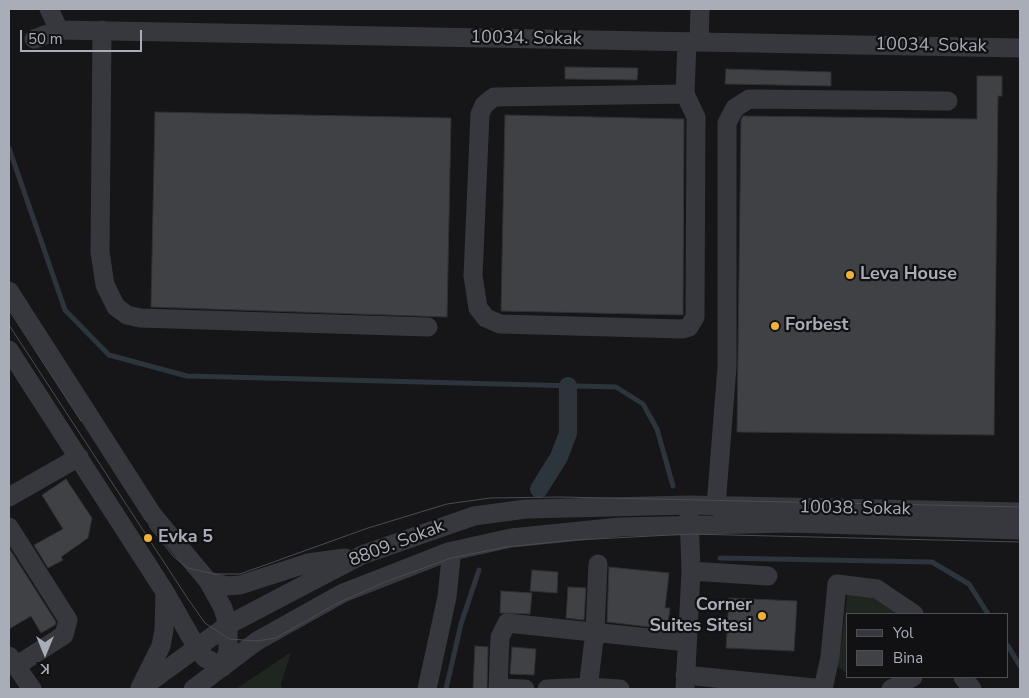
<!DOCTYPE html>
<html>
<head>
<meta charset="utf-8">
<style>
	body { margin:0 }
	#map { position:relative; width:1029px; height:698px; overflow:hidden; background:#161618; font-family:"Nunito Sans",sans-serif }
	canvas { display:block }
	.frame { position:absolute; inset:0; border:10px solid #a8adb8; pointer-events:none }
	.legend { position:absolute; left:846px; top:613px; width:162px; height:65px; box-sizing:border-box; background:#111113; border:1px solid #4d4f55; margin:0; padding:6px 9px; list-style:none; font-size:15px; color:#a8adb8 }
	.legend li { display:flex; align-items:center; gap:10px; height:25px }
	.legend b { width:25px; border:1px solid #4d4f55 }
	.north { position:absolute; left:20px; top:628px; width:50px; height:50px; -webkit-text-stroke:4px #111113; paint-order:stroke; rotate:180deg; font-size:14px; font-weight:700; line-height:20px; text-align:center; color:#a8adb8 }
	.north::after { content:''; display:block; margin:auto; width:18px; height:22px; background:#a8adb8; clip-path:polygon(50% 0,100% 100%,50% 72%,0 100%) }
	.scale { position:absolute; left:20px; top:30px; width:122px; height:22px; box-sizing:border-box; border:2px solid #a8adb8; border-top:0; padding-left:6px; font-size:15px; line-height:18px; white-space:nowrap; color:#a8adb8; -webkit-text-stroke:4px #111113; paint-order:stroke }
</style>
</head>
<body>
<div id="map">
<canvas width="1029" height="698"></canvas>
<div class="frame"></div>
<ul class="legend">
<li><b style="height:6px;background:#37383d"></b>Yol</li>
<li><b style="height:14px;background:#404145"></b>Bina</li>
</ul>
<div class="north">K</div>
<div class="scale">50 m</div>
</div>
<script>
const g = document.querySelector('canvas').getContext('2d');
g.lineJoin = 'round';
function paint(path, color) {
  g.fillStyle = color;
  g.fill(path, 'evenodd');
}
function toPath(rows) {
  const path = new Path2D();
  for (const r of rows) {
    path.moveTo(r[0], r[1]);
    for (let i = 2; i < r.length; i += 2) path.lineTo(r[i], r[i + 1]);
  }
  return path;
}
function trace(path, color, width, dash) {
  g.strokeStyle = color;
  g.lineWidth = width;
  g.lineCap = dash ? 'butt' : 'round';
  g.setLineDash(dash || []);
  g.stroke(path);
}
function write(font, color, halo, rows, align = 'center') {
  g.font = font + ' "Nunito Sans",sans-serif';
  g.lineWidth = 4.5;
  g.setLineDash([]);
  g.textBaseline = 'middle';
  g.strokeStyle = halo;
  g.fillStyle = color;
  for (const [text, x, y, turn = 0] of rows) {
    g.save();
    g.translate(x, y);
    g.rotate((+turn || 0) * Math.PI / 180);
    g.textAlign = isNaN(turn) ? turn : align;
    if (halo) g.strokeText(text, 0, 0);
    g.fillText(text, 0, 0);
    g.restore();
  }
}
const green = toPath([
	[848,591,872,597,902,614,848,614,848,674,838,667],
	[291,652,281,684,282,689,236,689]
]);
const stream = toPath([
	[9,148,65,310,109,355,187,376,616,387,643,404,657,429,673,486],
	[720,558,932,562,969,584,988,614],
	[1008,646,1020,666],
	[446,689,461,624,479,570]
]);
const canal = toPath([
	[539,489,559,457,568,433,568,386]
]);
const building = toPath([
	[565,67,638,68,637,80,565,79,565,67],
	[726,69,831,72,831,86,725,84,726,69],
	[977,76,1002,76,1002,96,998,96,994,435,737,432,741,120,743,116,977,119,977,76],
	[155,112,451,118,447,317,151,307,155,112],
	[505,115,684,119,683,315,501,311,505,115],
	[66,479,92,518,88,538,61,557,63,560,48,568,34,545,63,529,42,495,66,479],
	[9,548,56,622,55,625,41,633,31,616,9,629,9,548],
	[609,567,669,573,665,608,670,608,667,629,607,622,609,567],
	[532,570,558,572,557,593,530,591,532,570],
	[568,587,586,588,584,620,566,618,568,587],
	[501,591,532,593,530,614,500,613,501,591],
	[729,598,797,601,794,651,726,648,729,598],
	[475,646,488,647,487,689,473,689,475,646],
	[512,647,536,649,534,675,510,674,512,647]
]);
const minor = toPath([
	[49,9,59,30],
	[102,30,100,252,105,285,116,307,127,315,140,318,428,327],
	[34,39,59,30,1020,48],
	[699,42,700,9],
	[685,94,494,97,484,105,480,114,473,276,478,308,486,318,500,324,682,329,689,327,695,317,696,117,685,94,687,42],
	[9,291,152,514,208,581,223,608,228,625,228,651,223,667],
	[9,350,165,592,197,648,205,658,223,667],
	[9,497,79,457],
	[716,506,727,367,727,123,735,108,749,99,948,101],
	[9,527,68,620,64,635,16,666],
	[691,571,768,576],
	[208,581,227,586,240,585,308,563,345,558],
	[9,656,32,689],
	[685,675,824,689],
	[963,677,972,689],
	[140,688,161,646,164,630,165,593],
	[498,688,525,689],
	[140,689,228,625,329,572,362,555,474,516,526,509,689,505,1020,512],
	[193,689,257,641,343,593,448,552,511,538,620,527,791,523,1020,530],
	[427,689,447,597,451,558,448,552],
	[498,689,500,637,507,623,687,642],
	[547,689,589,687,620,689],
	[588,689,595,631,598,564],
	[685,689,691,571,689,514],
	[823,689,830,657,837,584,877,589,914,614],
	[891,689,913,677]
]);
const tram = toPath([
	[9,310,81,421],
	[9,325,188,599,205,623,229,639,257,641,276,638,336,604,385,582,451,558,506,547,575,540,690,534,1020,542],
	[149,526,174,557,188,568,214,574,240,574,368,528,447,504,490,498,561,497,1020,507]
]);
const markers = [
	[850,275,5,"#f2b134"],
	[775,326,5,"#f2b134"],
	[148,538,5,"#f2b134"],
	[762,616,5,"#f2b134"]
];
const streetNames = [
	["10034. Sokak",526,39,1],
	["10034. Sokak",931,46,1],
	["10038. Sokak",855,509,1],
	["8809. Sokak",397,544,-21]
];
const poiNames = [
	["Leva House",860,275],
	["Forbest",785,326],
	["Evka 5",158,538],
	["Corner",752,606,"right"],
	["Suites Sitesi",752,627,"right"]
];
paint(green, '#1e261f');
trace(stream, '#2c353c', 5);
trace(canal, '#2c353c', 18);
paint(building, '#404145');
trace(building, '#303034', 1);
trace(minor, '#37383d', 19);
trace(tram, '#4a4c52', 1);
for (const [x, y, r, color] of markers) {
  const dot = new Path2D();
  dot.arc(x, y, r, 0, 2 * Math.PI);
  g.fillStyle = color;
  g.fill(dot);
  trace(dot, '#111113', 2);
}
write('18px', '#a8adb8', '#111113', streetNames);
write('bold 18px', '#a8adb8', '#111113', poiNames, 'left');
</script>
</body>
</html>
